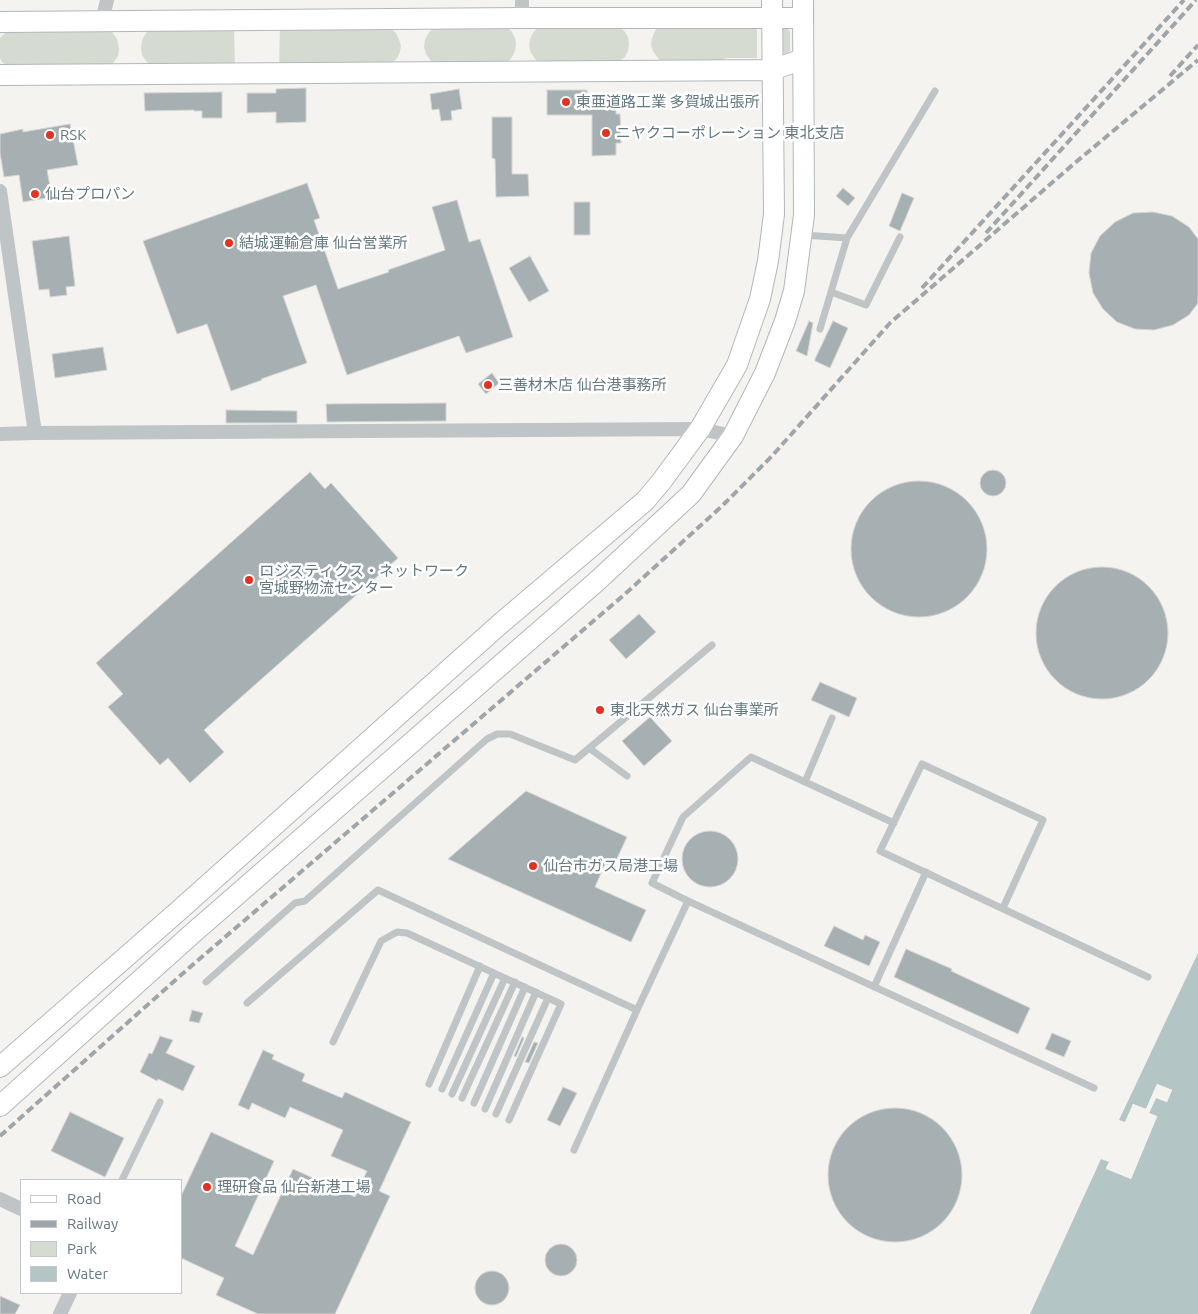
<!DOCTYPE html>
<html>
<head>
<meta charset="utf-8">
<style>
	body { margin:0 }
	#map { position:relative; width:1198px; height:1314px; overflow:hidden; background:#f4f3f0; font-family:Ubuntu,sans-serif }
	canvas { display:block }
	.legend { position:absolute; left:20px; top:1179px; width:162px; height:115px; box-sizing:border-box; background:#fff; border:1px solid #c1c9cd; margin:0; padding:6px 9px; list-style:none; font-size:15px; color:#637881 }
	.legend li { display:flex; align-items:center; gap:10px; height:25px }
	.legend b { width:25px; border:1px solid #c1c9cd }
</style>
</head>
<body>
<div id="map">
<canvas width="1198" height="1314"></canvas>
<ul class="legend">
<li><b style="height:6px;background:#fff"></b>Road</li>
<li><b style="height:6px;background:#9ea6aa"></b>Railway</li>
<li><b style="height:14px;background:#d6dbd1"></b>Park</li>
<li><b style="height:14px;background:#b4c5c6"></b>Water</li>
</ul>
</div>
<script>
const g = document.querySelector('canvas').getContext('2d');
g.lineJoin = 'round';
function paint(path, color) {
  g.fillStyle = color;
  g.fill(path, 'evenodd');
}
function toPath(rows) {
  const path = new Path2D();
  for (const r of rows) {
    if (r.length === 3) {
      path.moveTo(r[0] + r[2], r[1]);
      path.arc(r[0], r[1], r[2], 0, 2 * Math.PI);
      continue;
    }
    path.moveTo(r[0], r[1]);
    for (let i = 2; i < r.length; i += 2) path.lineTo(r[i], r[i + 1]);
  }
  return path;
}
function trace(path, color, width, dash) {
  g.strokeStyle = color;
  g.lineWidth = width;
  g.lineCap = dash ? 'butt' : 'round';
  g.setLineDash(dash || []);
  g.stroke(path);
}
function write(font, color, halo, rows, align = 'center') {
  g.font = font + ' Ubuntu,"Noto Sans JP",sans-serif';
  g.lineWidth = 5;
  g.setLineDash([]);
  g.textBaseline = 'middle';
  g.strokeStyle = halo;
  g.fillStyle = color;
  for (const [text, x, y, turn = 0] of rows) {
    g.save();
    g.translate(x, y);
    g.rotate((+turn || 0) * Math.PI / 180);
    g.textAlign = isNaN(turn) ? turn : align;
    if (halo) g.strokeText(text, 0, 0);
    g.fillText(text, 0, 0);
    g.restore();
  }
}
const green = toPath([
	[757,22,757,58,727,58,707,64,662,62,657,57,653,51,651,45,652,38,655,31,659,26],
	[234,25,235,68,152,66,146,61,142,55,141,47,142,40,146,33,151,29],
	[280,26,391,29,396,33,399,39,401,46,400,52,397,58,392,63,279,68],
	[507,27,512,32,515,38,516,44,515,51,512,57,508,62,502,65,435,64,430,60,426,54,424,47,425,40,428,34,432,29],
	[620,27,625,32,628,37,629,44,628,51,625,57,620,61,540,63,535,59,531,53,529,46,530,39,533,33,537,28],
	[784,28,787,28,790,31,790,51,788,54,786,55,781,52,782,30],
	[108,29,112,32,117,39,119,49,118,56,114,62,109,66,8,67,2,62,0,58,0,38,8,30]
]);
const water = toPath([
	[1198,953,1198,1314,1030,1314,1101,1159,1109,1162,1106,1168,1131,1179,1157,1117,1149,1113,1156,1098,1167,1102,1172,1090,1157,1084,1146,1109,1133,1104,1125,1122,1119,1120]
]);
const pier = toPath([
	[1157,1084,1172,1090,1167,1102,1156,1098,1149,1113,1157,1116,1131,1179,1106,1169,1110,1160,1111,1162,1109,1167,1129,1176,1154,1118,1148,1115,1147,1111,1135,1107,1128,1123,1124,1125,1133,1104,1146,1109]
]);
const building = toPath([
	[306,88,306,122,276,123,276,112,247,113,247,93,276,93,276,89,306,88],
	[459,89,462,109,451,111,452,120,441,121,439,109,432,110,430,94,459,89],
	[547,90,587,90,587,102,616,102,616,114,620,114,621,143,616,143,616,155,592,156,592,115,547,115,547,90],
	[222,92,222,118,202,118,202,111,194,111,194,110,145,111,144,93,222,92],
	[492,117,512,117,512,174,528,174,529,196,496,197,495,159,492,158,492,117],
	[70,124,78,165,47,170,52,197,23,202,19,175,4,177,0,153,0,134,23,129,23,132,70,124],
	[307,183,320,218,314,220,338,289,389,272,388,270,445,250,432,207,457,200,469,242,480,239,513,337,466,353,459,336,347,375,316,285,283,296,307,363,261,379,262,380,231,391,207,324,177,334,143,241,307,183],
	[843,188,855,198,848,206,836,196,843,188],
	[902,193,914,198,900,231,889,226,902,193],
	[574,202,590,202,590,235,574,235,574,202],
	[1153,212,1172,216,1189,227,1198,239,1198,303,1189,315,1173,325,1154,330,1135,329,1117,322,1103,309,1093,293,1089,273,1091,253,1100,236,1115,222,1133,213,1153,212],
	[69,236,75,286,66,287,67,295,50,297,49,289,39,290,32,241,69,236],
	[530,256,549,291,529,302,509,268,530,256],
	[809,321,813,323,807,356,796,351,809,321],
	[833,321,848,328,830,368,815,361,815,359,833,321],
	[103,347,107,370,55,378,52,354,103,347],
	[492,373,499,383,486,394,478,384,492,373],
	[446,403,446,421,327,422,326,404,446,403],
	[226,410,297,411,297,423,226,423,226,410],
	[993,483,13],
	[310,472,325,489,331,483,398,558,204,730,224,752,190,783,168,758,160,765,108,707,123,694,96,663,310,472],
	[919,549,68],
	[1102,633,66],
	[639,614,656,632,626,659,609,640,639,614],
	[820,682,857,698,849,717,811,700,820,682],
	[650,717,672,741,644,766,622,741,650,717],
	[526,791,627,837,613,867,605,864,595,887,646,910,631,942,448,859,526,791],
	[710,859,28],
	[834,926,863,940,865,935,880,942,869,966,824,946,834,926],
	[906,949,952,969,951,971,1030,1008,1018,1034,894,977,906,949],
	[192,1010,203,1013,199,1023,189,1021,192,1010],
	[1052,1033,1071,1041,1064,1057,1045,1049,1052,1033],
	[160,1036,173,1040,166,1053,195,1066,183,1091,158,1079,157,1081,140,1072,149,1053,152,1054,160,1036],
	[522,1037,524,1038,516,1057,514,1056,522,1037],
	[534,1042,538,1043,529,1063,525,1062,534,1042],
	[263,1050,274,1055,272,1059,305,1074,302,1081,342,1098,345,1092,411,1122,379,1191,390,1196,335,1314,258,1314,216,1295,224,1278,181,1258,181,1196,211,1132,274,1161,235,1246,253,1255,293,1169,355,1197,367,1171,331,1156,343,1130,290,1107,285,1118,252,1103,249,1110,238,1105,263,1050],
	[563,1087,577,1093,560,1126,547,1120,563,1087],
	[895,1175,67],
	[70,1112,124,1138,105,1177,51,1151,70,1112],
	[561,1260,16],
	[492,1288,17],
	[0,1296,20,1305,15,1314,0,1314,0,1296]
]);
const lane = toPath([
	[804,235,847,238,935,91],
	[831,292,866,305,900,237],
	[820,329,847,238],
	[589,748,627,776],
	[805,782,832,718],
	[688,901,652,883,683,817,751,757,894,823],
	[1003,908,1043,820,922,764,880,851,1148,977],
	[206,982,295,903,305,901,487,739,497,734,510,734,575,760,712,645],
	[874,987,926,872],
	[247,1003,378,890,637,1010,688,901,1094,1088],
	[333,1042,381,941,397,932,407,933,561,1004,509,1120],
	[429,1084,480,966],
	[442,1089,494,973],
	[452,1094,505,978],
	[462,1098,515,982],
	[474,1103,525,987],
	[485,1109,536,992],
	[496,1114,548,998],
	[574,1150,637,1010],
	[122,1180,160,1102]
]);
const street = toPath([
	[522,0,522,18],
	[102,22,107,0],
	[0,191,35,433,700,429,733,436],
	[0,434,35,433],
	[0,1199,21,1209],
	[60,1314,70,1293]
]);
const secondary = toPath([
	[0,22,522,18,803,18],
	[0,75,772,70,803,59],
	[0,1067,175,914,500,624,645,501,661,482,700,429,737,365,760,299,768,261,774,214,772,0],
	[0,1106,193,933,596,582,691,494,733,436,765,373,785,321,794,291,804,215,803,0]
]);
const rail = toPath([
	[1170,76,1198,45],
	[986,233,1196,0],
	[922,288,1184,0],
	[0,1136,189,968,625,594,721,507,772,456,890,323,1076,162,1198,60]
]);
const markers = [
	[566,102,5,"#e23222"],
	[606,133,5,"#e23222"],
	[50,135,5,"#e23222"],
	[35,194,5,"#e23222"],
	[229,243,5,"#e23222"],
	[488,385,5,"#e23222"],
	[249,580,5,"#e23222"],
	[600,710,5,"#e23222"],
	[533,866,5,"#e23222"],
	[207,1187,5,"#e23222"]
];
const poiNames = [
	["東亜道路工業 多賀城出張所",576,102],
	["ニヤクコーポレーション 東北支店",616,133],
	["RSK",60,135],
	["仙台プロパン",45,194],
	["結城運輸倉庫 仙台営業所",239,243],
	["三善材木店 仙台港事務所",498,385],
	["ロジスティクス・ネットワーク",259,571],
	["宮城野物流センター",259,588],
	["東北天然ガス 仙台事業所",610,710],
	["仙台市ガス局港工場",543,866],
	["理研食品 仙台新港工場",217,1187]
];
paint(green, '#d6dbd1');
paint(water, '#b4c5c6');
paint(pier, '#f4f3f0');
paint(building, '#a6b0b3');
trace(building, '#d5d5d3', 1);
trace(secondary, '#b1b8bb', 22);
trace(lane, '#bfc4c6', 7);
trace(street, '#bfc4c6', 14);
trace(secondary, '#fff', 20);
trace(rail, '#9ea6aa', 4, [8, 4]);
for (const [x, y, r, color] of markers) {
  const dot = new Path2D();
  dot.arc(x, y, r, 0, 2 * Math.PI);
  g.fillStyle = color;
  g.fill(dot);
  trace(dot, '#fff', 2);
}
write('15px', '#637881', '#fff', poiNames, 'left');
</script>
</body>
</html>
